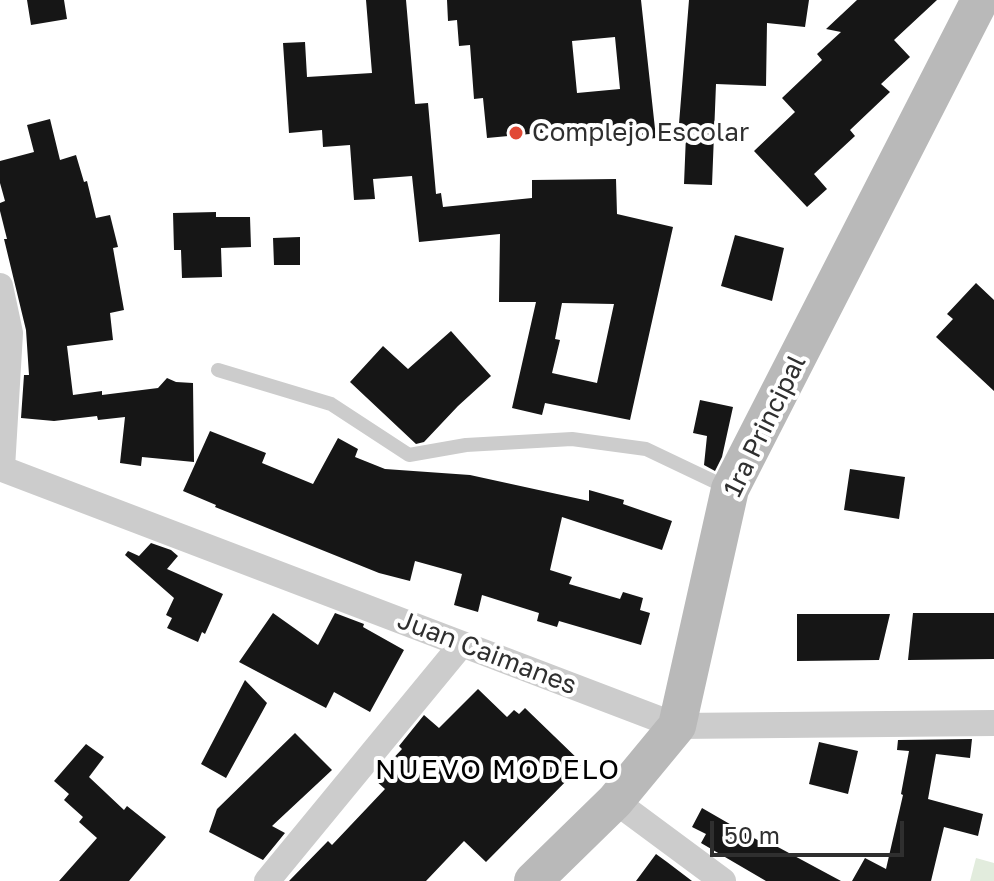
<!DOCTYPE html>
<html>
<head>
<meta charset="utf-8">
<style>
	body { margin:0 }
	#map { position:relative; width:994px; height:881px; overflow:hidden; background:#fff; font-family:"Golos Text",sans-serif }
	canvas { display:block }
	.scale { position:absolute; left:710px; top:821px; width:194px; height:36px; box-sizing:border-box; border:4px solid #2f2f2f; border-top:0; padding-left:10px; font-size:24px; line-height:28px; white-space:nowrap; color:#2f2f2f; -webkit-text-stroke:6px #fff; paint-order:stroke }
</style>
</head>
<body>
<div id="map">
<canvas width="994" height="881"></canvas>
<div class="scale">50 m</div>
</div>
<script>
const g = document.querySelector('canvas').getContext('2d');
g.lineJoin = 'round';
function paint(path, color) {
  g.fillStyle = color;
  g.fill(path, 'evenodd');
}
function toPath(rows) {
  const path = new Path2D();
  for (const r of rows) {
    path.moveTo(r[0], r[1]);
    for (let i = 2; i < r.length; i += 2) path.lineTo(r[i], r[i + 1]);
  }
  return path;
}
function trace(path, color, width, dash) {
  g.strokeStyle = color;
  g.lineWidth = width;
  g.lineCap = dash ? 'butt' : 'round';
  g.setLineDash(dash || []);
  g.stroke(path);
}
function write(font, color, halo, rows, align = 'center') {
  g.font = font + ' "Golos Text",sans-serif';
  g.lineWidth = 8;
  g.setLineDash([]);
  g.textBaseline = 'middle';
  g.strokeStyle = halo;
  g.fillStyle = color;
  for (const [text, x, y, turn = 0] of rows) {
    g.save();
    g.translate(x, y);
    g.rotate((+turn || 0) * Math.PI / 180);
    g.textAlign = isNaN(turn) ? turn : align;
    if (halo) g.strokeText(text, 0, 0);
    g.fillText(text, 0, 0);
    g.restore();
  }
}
const green = toPath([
	[976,858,994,863,994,881,970,881]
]);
const building = toPath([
	[27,0,64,0,67,19,31,25],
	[366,0,406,0,415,104,428,103,436,194,441,193,443,207,532,198,532,180,616,179,617,214,673,227,630,420,545,403,542,415,512,408,536,302,499,302,500,234,419,242,412,176,373,179,375,199,354,200,350,145,323,147,322,130,289,133,283,43,305,42,307,77,372,73],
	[562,303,614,304,597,383,552,373,560,340,555,339],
	[447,0,641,0,656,138,617,142,615,126,487,138,483,98,474,99,470,45,459,46,457,20,448,21],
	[615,37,620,89,577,93,572,41],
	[689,0,809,0,805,27,767,23,766,86,716,84,712,185,684,184,686,135,678,136],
	[857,0,937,0,894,40,910,57,881,84,890,92,850,130,855,136,814,174,827,189,807,207,754,151,795,112,782,98,822,60,817,54,841,32,826,29],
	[50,119,60,160,76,155,84,182,87,181,96,218,110,215,118,247,113,248,124,310,110,313,113,340,67,346,73,395,102,391,102,395,158,388,167,378,176,382,193,383,194,462,142,457,141,466,120,463,125,417,98,420,97,416,54,421,21,418,24,375,29,375,26,330,4,239,7,239,0,211,0,203,5,201,0,183,0,161,34,152,27,125],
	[216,212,216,217,250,217,251,247,221,248,222,277,182,278,181,250,174,250,173,213],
	[735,235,784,248,772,301,721,286],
	[300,237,300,265,274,265,273,238],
	[976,283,994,300,994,391,936,337,953,319,947,314],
	[451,331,491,376,458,406,424,442,416,444,350,382,383,346,408,369],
	[700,400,733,407,722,457,715,471,704,465,707,436,693,433],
	[210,431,266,453,262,463,313,484,338,438,358,449,355,457,385,469,470,475,589,501,589,490,624,500,623,504,672,521,662,550,562,517,550,570,572,577,569,584,620,599,623,592,643,598,640,610,650,613,641,645,559,621,557,627,537,621,539,613,482,595,478,612,454,605,462,574,415,561,410,581,379,573,215,507,216,505,183,491],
	[850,469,905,477,899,519,844,510],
	[151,543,171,550,178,556,167,569,223,594,205,634,202,632,198,642,167,628,172,618,166,615,174,598,125,555,128,551,139,556],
	[273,613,318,645,335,613,364,624,363,627,404,650,370,712,334,692,326,708,239,662],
	[913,613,994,613,994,659,908,660],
	[797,614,890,614,879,660,797,661],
	[245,680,267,703,226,778,201,764],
	[478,689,507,717,514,710,519,714,525,708,583,764,486,862,464,841,426,881,289,881,328,841,332,845,385,789,374,779,402,749,399,746,424,715,439,728],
	[295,733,332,770,272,826,285,833,263,860,209,832,217,809],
	[972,739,970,758,936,754,928,799,983,814,978,836,944,827,931,881,852,881,865,858,886,869,903,795,901,794,909,751,897,750,898,740],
	[819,742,858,751,848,794,809,784],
	[86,744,104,757,89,777,124,810,127,806,166,837,129,881,59,881,97,838,79,822,83,817,64,800,69,794,54,781],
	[702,808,761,842,763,839,841,881,766,881,701,843,706,834,692,827],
	[656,854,667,862,692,881,636,881]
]);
const lane = toPath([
	[218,370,331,404,409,455,466,445,572,439,646,449,730,489]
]);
const street = toPath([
	[0,286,10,333,2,468],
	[0,468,677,726,994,723],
	[615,801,723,881],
	[267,881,462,644]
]);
const secondary = toPath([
	[533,881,615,801,677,726,730,489,980,0]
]);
const markers = [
	[516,133,8,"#e14936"]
];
const poiNames = [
	["Complejo Escolar",532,133]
];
const streetNames = [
	["1ra Principal",765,426,-64],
	["Juan Caimanes",487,653,21]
];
const neighbourhoodNames = [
	["NUEVO MODELO",498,770]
];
paint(green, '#e2ecdd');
paint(building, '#161616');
trace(lane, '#ccc', 14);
trace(street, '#ccc', 26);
trace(secondary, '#b9b9b9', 38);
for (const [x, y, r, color] of markers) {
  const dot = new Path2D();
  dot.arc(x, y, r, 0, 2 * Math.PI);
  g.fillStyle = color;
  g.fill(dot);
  trace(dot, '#fff', 3);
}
write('26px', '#2f2f2f', '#fff', poiNames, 'left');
write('26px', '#2f2f2f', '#fff', streetNames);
g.letterSpacing = '2px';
write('28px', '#000', '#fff', neighbourhoodNames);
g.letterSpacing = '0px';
</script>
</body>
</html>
